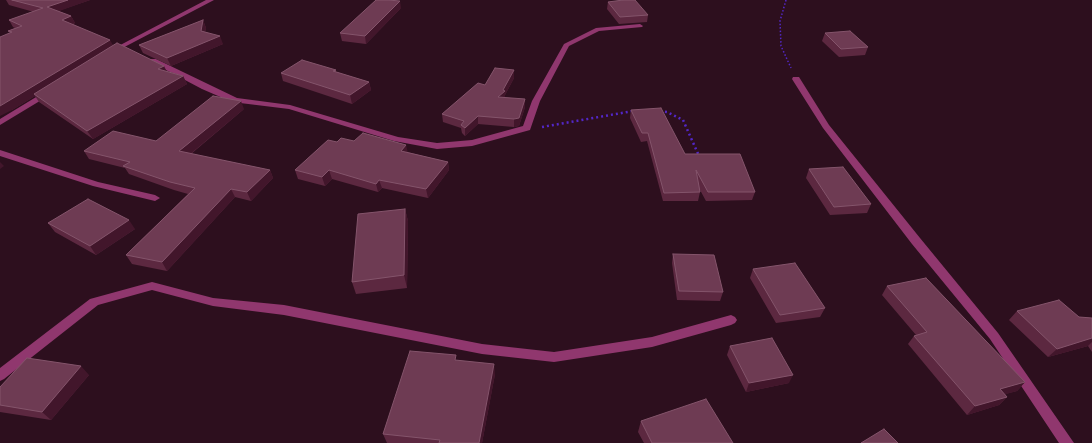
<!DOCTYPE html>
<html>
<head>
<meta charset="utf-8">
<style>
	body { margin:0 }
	canvas { display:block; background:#2d0f1e }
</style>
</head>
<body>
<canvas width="1092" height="443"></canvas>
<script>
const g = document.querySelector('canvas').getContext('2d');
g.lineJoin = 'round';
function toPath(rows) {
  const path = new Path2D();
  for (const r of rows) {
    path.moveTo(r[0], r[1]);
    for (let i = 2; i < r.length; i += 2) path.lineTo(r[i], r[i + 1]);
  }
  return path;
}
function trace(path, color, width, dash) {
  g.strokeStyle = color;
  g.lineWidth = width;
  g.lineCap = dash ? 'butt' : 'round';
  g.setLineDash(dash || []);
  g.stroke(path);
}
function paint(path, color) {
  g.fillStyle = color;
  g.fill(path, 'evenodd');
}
const pathFar1 = toPath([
	[786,0,780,21,781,46,791,68]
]);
const path = toPath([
	[660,111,667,112,683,120,699,156],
	[542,127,633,111]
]);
const minor = toPath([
	[206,0,214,0,113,53,107,52,206,0],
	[640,24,643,26,642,27,599,31,569,46,540,101,530,130,472,146,437,149,394,141,289,109,232,102,202,89,149,61,150,59,156,59,237,98,290,105,398,137,437,143,472,140,523,126,532,101,564,44,596,28,640,24],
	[793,77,799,77,829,125,920,238,998,333,1074,443,1059,443,990,339,912,244,823,128,792,79,793,77],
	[46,91,49,91,53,93,0,125,0,119,46,91],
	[0,150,98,182,155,195,160,198,155,201,93,186,0,156,0,150],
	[152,282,213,298,284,305,482,344,554,352,652,337,731,315,735,317,737,320,735,323,731,325,652,347,554,362,482,354,284,315,213,306,152,290,98,305,4,379,0,381,0,368,90,299,152,282]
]);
const wall = toPath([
	[6,0,90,0,58,11,71,16,75,23,73,24,113,45,167,71,183,76,187,84,93,139,39,102,35,96,12,110,10,33,8,31,15,28,13,27,9,20,34,12,9,5],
	[608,2,648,15,647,22,619,24,607,9],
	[401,8,366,44,342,41,340,33],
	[203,20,206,28,205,32,223,44,171,66,143,53,139,45],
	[825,33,868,47,865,55,839,57,822,41],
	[336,70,336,72,369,82,371,90,352,104,283,81,281,73],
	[514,70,514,78,505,95,505,98,525,99,525,107,519,126,514,127,478,124,465,136,462,133,461,128,443,122,442,114,485,85],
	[244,109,191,154,270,170,273,178,251,201,235,197,167,271,132,264,126,255,188,194,174,190,129,174,125,168,89,159,84,151,156,141],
	[631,110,685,154,755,192,752,200,706,201,700,190,700,192,698,201,663,201,647,141,641,142,630,118],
	[337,142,407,152,448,162,449,170,428,198,382,188,378,192,332,179,325,186,298,179,295,170],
	[809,169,871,204,867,213,830,215,806,178],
	[405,209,408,221,407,288,356,294,352,282],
	[48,223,135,229,96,255,55,232],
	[673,254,723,292,720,301,677,300,672,263],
	[753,269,825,308,820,317,776,323,750,278],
	[887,286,1025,382,1017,391,1005,394,1007,397,999,405,967,415,908,344,914,336,916,335,882,295],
	[1017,311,1079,317,1092,318,1092,352,1088,346,1048,357,1009,320],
	[730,346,789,383,746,392,727,355],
	[457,361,495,374,482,443,387,443,383,434],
	[89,375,51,420,0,412,0,387],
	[641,421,733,443,644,443,638,432]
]);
const shadedWall = toPath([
	[68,0,90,0,51,14,47,7],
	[400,1,401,8,366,44,365,36],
	[71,16,75,23,66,26,62,20],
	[203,20,206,28,204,38,201,31],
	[220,36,223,44,171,66,167,58],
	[110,40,114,47,34,94,35,96,12,110,0,116,0,106],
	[164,66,168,74,158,69],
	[514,70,514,78,505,95,505,98,498,97,503,90],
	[183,76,187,84,93,139,87,131],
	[369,82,371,90,352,104,350,95],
	[525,99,525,107,519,126,514,127,514,119],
	[241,101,244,109,183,160,179,151],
	[478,116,478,124,465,136,465,128],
	[406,145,408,153,401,151],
	[0,162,4,166,0,169],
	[448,162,449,170,428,198,426,189],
	[270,170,273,178,251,201,247,192],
	[329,170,332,179,325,186,322,177],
	[379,180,382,188,378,192,376,184],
	[231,189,235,197,167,271,162,262],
	[405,209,408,221,407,288,404,275],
	[129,220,135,229,96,255,90,246],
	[1092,338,1092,342,1088,346,1048,357,1057,349],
	[494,364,495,374,482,443,479,443],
	[81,366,89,375,51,420,42,412],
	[793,375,789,383,746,392,749,383],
	[1025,382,1017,391,992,398,1000,389],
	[1007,397,999,405,967,415,975,406]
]);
const building = toPath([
	[12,0,68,0,47,7,71,16,62,20,110,40,0,106,0,37,12,32,8,31,22,26,9,20,43,8,12,0],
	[376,0,388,0,400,1,365,36,340,33,376,0],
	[623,0,635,0,648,15,620,17,608,2,623,0],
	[203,20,201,31,220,36,167,58,139,45,203,20],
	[850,31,868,47,841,49,825,33,850,31],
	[117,43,164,66,158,69,183,76,87,131,34,94,117,43],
	[302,60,336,70,333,71,369,82,350,95,281,73,302,60],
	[495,68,514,70,503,90,505,91,498,97,525,99,519,118,514,119,478,116,465,128,461,125,464,121,442,114,478,83,485,85,495,68],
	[213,96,241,101,179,151,270,170,247,192,231,189,162,262,126,255,195,188,170,182,123,166,130,162,84,151,113,131,156,141,213,96],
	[661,108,685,154,740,154,755,192,708,192,696,170,700,192,664,193,648,133,642,133,631,110,661,108],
	[363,133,406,145,401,151,448,162,426,189,379,180,376,184,329,170,322,177,295,170,328,140,337,142,341,138,354,141,363,133],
	[843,167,871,204,834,207,809,169,843,167],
	[88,199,129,220,90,246,48,223,88,199],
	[405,209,404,275,352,282,358,214,405,209],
	[673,254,714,255,723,292,679,291,673,254],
	[795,263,825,308,780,315,753,269,795,263],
	[926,278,1025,382,1000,389,1007,397,975,406,914,336,927,332,887,286,926,278],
	[1059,300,1079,317,1092,318,1092,338,1057,349,1017,311,1059,300],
	[772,338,793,375,749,383,730,346,772,338],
	[410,351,456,355,455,360,494,364,479,443,439,443,440,440,383,434,410,351],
	[27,358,81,366,42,412,0,405,0,387,27,358],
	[706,399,733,443,652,443,641,421,706,399],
	[884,429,898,443,861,443,884,429]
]);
trace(pathFar1, '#5327c8', 1.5, [1.5, 2]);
trace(path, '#5327c8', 2.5, [2, 3]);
paint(minor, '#90376e');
paint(wall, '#5c2840');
paint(shadedWall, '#42162b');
paint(building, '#6e3b53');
trace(building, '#84546b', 1);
</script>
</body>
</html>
